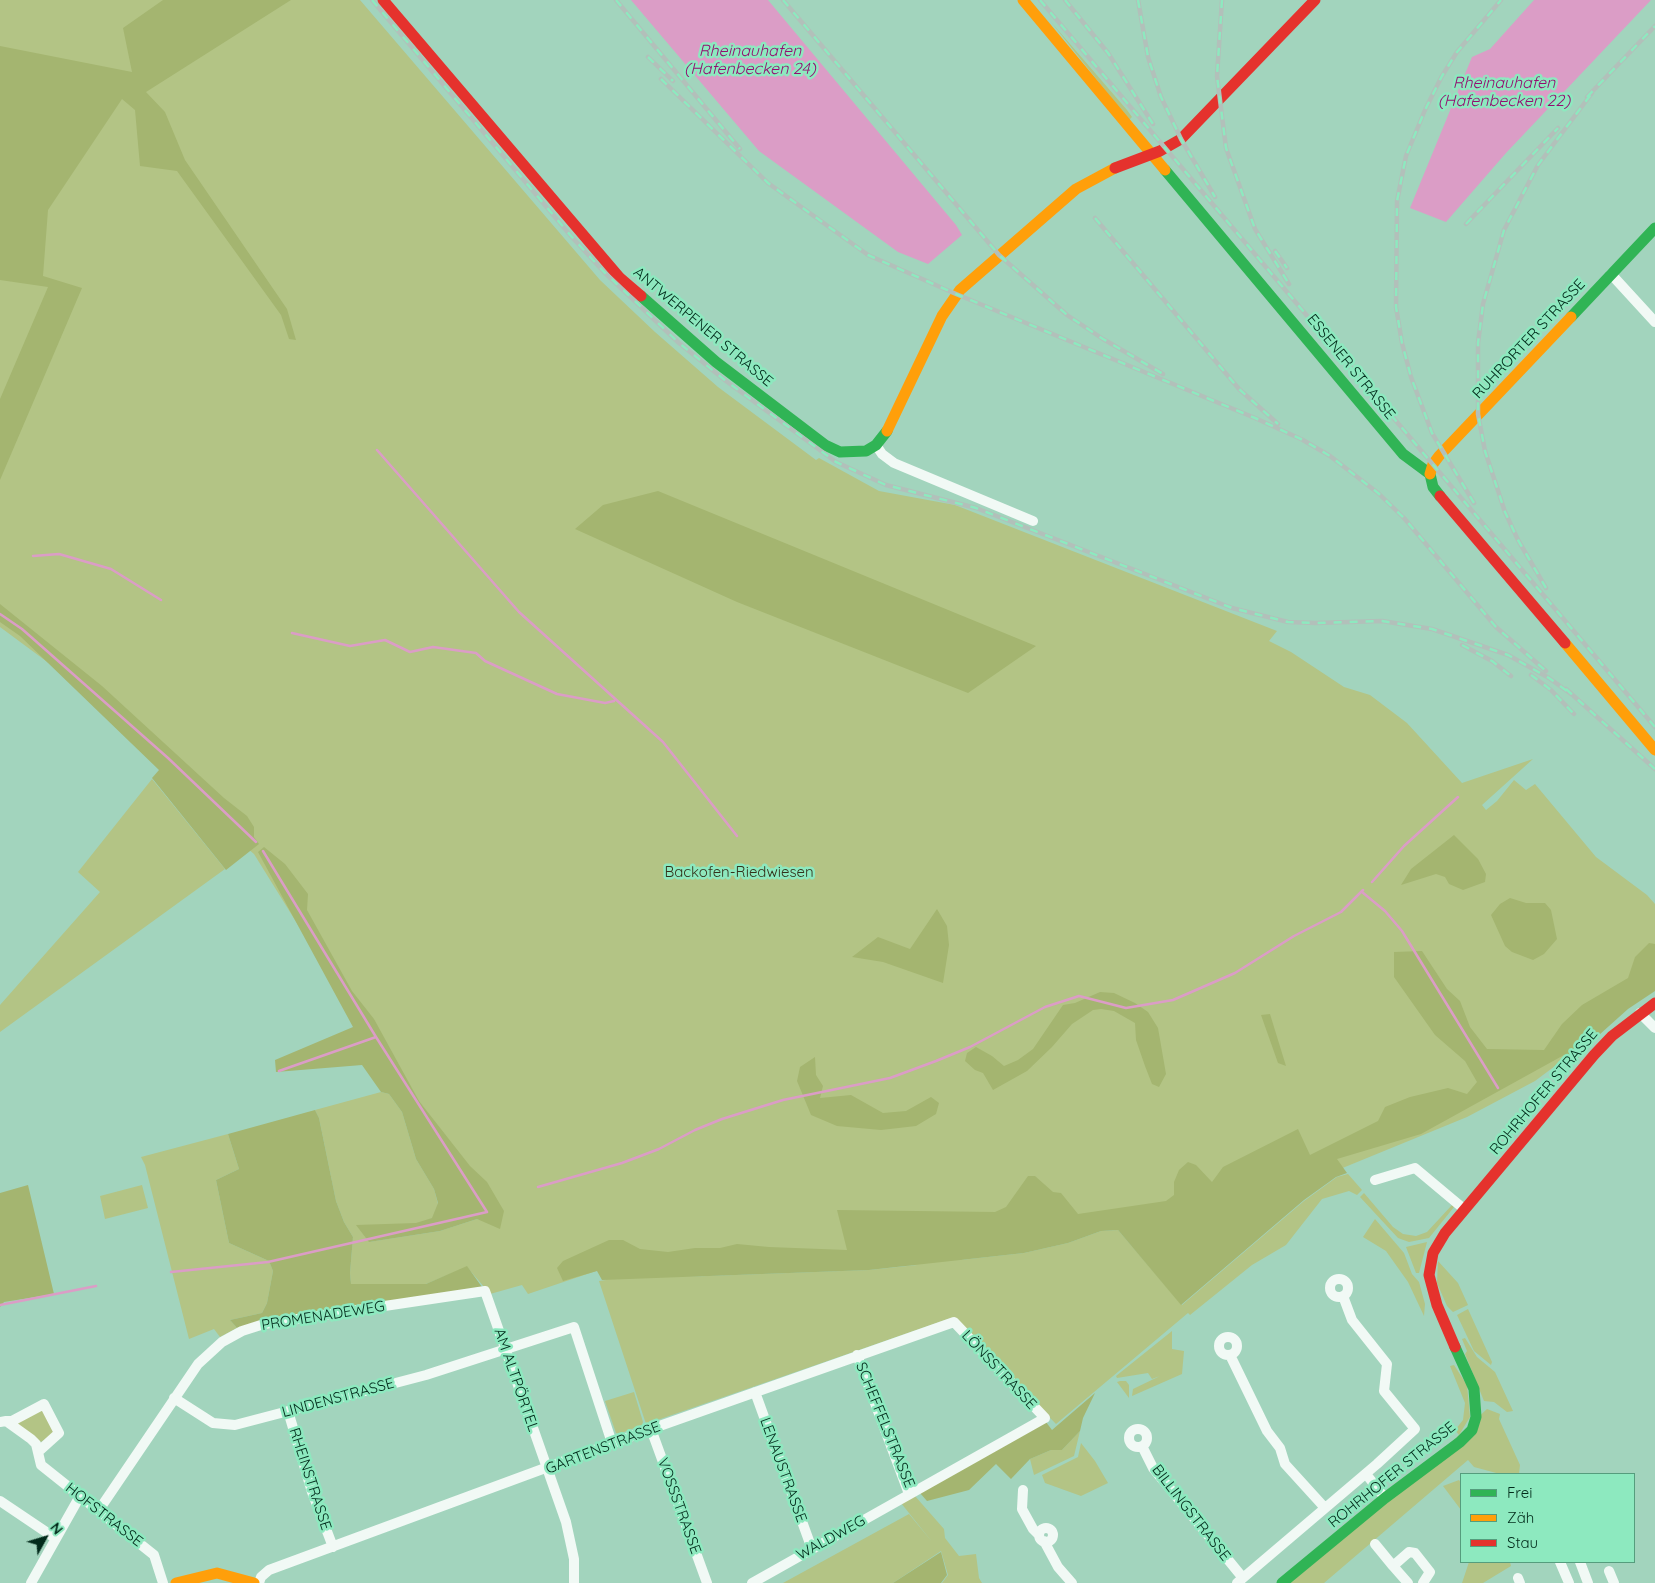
<!DOCTYPE html>
<html>
<head>
<meta charset="utf-8">
<style>
	body { margin:0 }
	#map { position:relative; width:1655px; height:1583px; overflow:hidden; background:#a2d4bd; font-family:Quicksand,sans-serif }
	canvas { display:block }
	.legend { position:absolute; left:1460px; top:1473px; width:175px; height:90px; box-sizing:border-box; background:#8de9bf; border:1px solid #559d7d; margin:0; padding:6px 9px; list-style:none; font-size:15px; color:#022b1b }
	.legend li { display:flex; align-items:center; gap:10px; height:25px }
	.legend b { width:25px; border:1px solid #559d7d }
	.north { position:absolute; left:20px; top:1513px; width:50px; height:50px; -webkit-text-stroke:4px #8de9bf; paint-order:stroke; rotate:51deg; font-size:14px; font-weight:700; line-height:20px; text-align:center; color:#022b1b }
	.north::after { content:''; display:block; margin:auto; width:18px; height:22px; background:#022b1b; clip-path:polygon(50% 0,100% 100%,50% 72%,0 100%) }
</style>
</head>
<body>
<div id="map">
<canvas width="1655" height="1583"></canvas>
<ul class="legend">
<li><b style="height:6px;background:#30b455"></b>Frei</li>
<li><b style="height:6px;background:#ff9f0a"></b>Zäh</li>
<li><b style="height:6px;background:#e5322d"></b>Stau</li>
</ul>
<div class="north">N</div>
</div>
<script>
const g = document.querySelector('canvas').getContext('2d');
g.lineJoin = 'round';
function paint(path, color) {
  g.fillStyle = color;
  g.fill(path, 'evenodd');
}
function toPath(rows) {
  const path = new Path2D();
  for (const r of rows) {
    if (r.length === 3) {
      path.moveTo(r[0] + r[2], r[1]);
      path.arc(r[0], r[1], r[2], 0, 2 * Math.PI);
      continue;
    }
    path.moveTo(r[0], r[1]);
    for (let i = 2; i < r.length; i += 2) path.lineTo(r[i], r[i + 1]);
  }
  return path;
}
function trace(path, color, width, dash) {
  g.strokeStyle = color;
  g.lineWidth = width;
  g.lineCap = dash ? 'butt' : 'round';
  g.setLineDash(dash || []);
  g.stroke(path);
}
function write(font, color, halo, rows, align = 'center') {
  g.font = font + ' Quicksand,sans-serif';
  g.lineWidth = 5;
  g.setLineDash([]);
  g.textBaseline = 'middle';
  g.strokeStyle = halo;
  g.fillStyle = color;
  for (const [text, x, y, turn = 0] of rows) {
    g.save();
    g.translate(x, y);
    g.rotate((+turn || 0) * Math.PI / 180);
    g.textAlign = isNaN(turn) ? turn : align;
    if (halo) g.strokeText(text, 0, 0);
    g.fillText(text, 0, 0);
    g.restore();
  }
}
const green = toPath([
	[0,0,360,0,600,280,655,332,718,387,816,460,819,458,879,491,955,505,1277,631,1269,641,1291,652,1344,687,1370,695,1407,723,1462,783,1533,759,1482,805,1486,810,1497,801,1514,780,1526,790,1535,784,1596,857,1647,895,1655,904,1655,970,1559,1063,1535,1081,1467,1117,1245,1208,1106,1229,960,1260,1024,1253,1068,1243,1101,1231,1118,1230,1182,1305,1304,1201,1337,1177,1348,1174,1362,1190,1357,1195,1349,1191,1322,1199,1286,1245,1252,1265,1190,1315,1188,1313,1056,1424,963,1328,951,1318,646,1424,599,1281,606,1280,599,1270,528,1294,522,1285,490,1294,467,1267,426,1284,351,1285,350,1273,353,1237,344,1222,336,1201,319,1118,315,1110,381,1092,389,1094,402,1112,416,1159,434,1189,438,1204,433,1218,369,1242,440,1231,477,1219,481,1220,254,854,236,839,50,664,0,627],
	[917,1265,869,1270,681,1277],
	[1051,22,1127,110,1132,117,1129,120],
	[152,779,225,869,0,1032,0,1005,100,892,78,872],
	[228,1134,239,1169,216,1180,229,1243,269,1261,273,1271,267,1303,262,1313,230,1320,237,1328,220,1337,214,1329,189,1339,145,1165,141,1157],
	[142,1185,148,1208,105,1219,100,1196],
	[1364,1193,1393,1227,1403,1234,1416,1236,1427,1232,1452,1205,1454,1207,1429,1238,1409,1242,1398,1238,1360,1197],
	[1375,1219,1404,1253,1412,1274,1419,1282,1425,1304,1424,1316,1408,1282,1386,1251,1363,1237],
	[1427,1242,1419,1273,1416,1273,1406,1247],
	[1438,1261,1458,1283,1468,1305,1453,1312,1447,1306,1437,1283],
	[1468,1309,1492,1362,1491,1365,1474,1351,1457,1315],
	[1172,1331,1172,1349,1184,1351,1182,1374,1132,1396,1133,1389,1160,1376,1152,1379,1148,1373,1117,1378,1116,1376],
	[1465,1338,1477,1357,1495,1372,1513,1411,1507,1412,1494,1402,1484,1401,1465,1354,1467,1351,1462,1339],
	[1454,1365,1467,1385,1470,1417,1459,1435,1455,1430,1463,1420,1465,1403,1450,1366],
	[1120,1381,1126,1381,1129,1385,1129,1398,1117,1382],
	[634,1392,643,1422,642,1425,619,1434,616,1433,605,1401],
	[1487,1409,1500,1414,1499,1419,1520,1465,1519,1474,1500,1474,1474,1467,1468,1460,1324,1583,1290,1583,1386,1503],
	[42,1410,55,1433,41,1442,17,1426,18,1422],
	[1080,1431,1074,1456,1034,1475,1030,1459,1051,1450,1062,1450],
	[1081,1443,1095,1461,1108,1483,1081,1496,1045,1483,1042,1475,1078,1457],
	[1459,1480,1461,1483,1461,1510,1443,1486],
	[915,1496,944,1529,945,1538,959,1556,976,1554,979,1578,982,1583,942,1583,948,1575,941,1551,893,1583,783,1583,909,1514,933,1543,901,1503],
	[1469,1562,1510,1562,1511,1566,1483,1583,1462,1583]
]);
const forest = toPath([
	[163,0,291,0,146,92,165,112,185,160,287,309,296,340,289,339,281,315,177,171,140,166,135,110,122,99,48,210,43,276,82,288,0,480,0,399,48,287,0,280,0,46,132,72,123,28],
	[658,491,1036,646,968,693,737,602,575,529,603,505],
	[0,604,102,686,224,798,247,816,254,827,254,837,259,844,226,870,152,778,159,770,20,636,0,622],
	[1454,835,1478,859,1486,874,1485,882,1463,890,1449,884,1445,877,1436,874,1401,885,1411,869],
	[264,847,285,864,308,894,307,910,352,991,374,1019,419,1101,470,1166,487,1182,504,1211,500,1229,477,1219,440,1231,369,1242,356,1225,416,1223,432,1218,438,1203,434,1189,416,1159,402,1112,389,1094,381,1092,362,1065,276,1072,275,1060,353,1027,258,852],
	[1510,898,1526,903,1545,903,1551,910,1557,939,1544,954,1533,960,1512,952,1505,946,1491,915,1500,904],
	[937,909,947,926,949,945,943,983,883,962,852,957,878,937,910,949],
	[1649,943,1655,944,1655,991,1628,1009,1599,1035,1577,1059,1564,1055,1421,1134,1337,1159,1347,1173,1336,1177,1304,1200,1181,1305,1118,1230,1101,1231,1068,1243,1024,1253,869,1270,602,1280,597,1271,563,1281,557,1268,563,1261,609,1240,623,1240,640,1249,668,1252,695,1248,720,1248,737,1244,769,1247,847,1250,837,1210,995,1212,1006,1207,1028,1176,1035,1176,1053,1192,1061,1193,1078,1214,1166,1201,1174,1195,1174,1182,1179,1170,1188,1162,1196,1165,1212,1182,1223,1167,1298,1129,1310,1155,1378,1121,1385,1107,1410,1097,1448,1088,1467,1094,1477,1082,1465,1061,1435,1035,1394,977,1394,952,1422,951,1447,989,1460,1001,1470,1027,1487,1049,1544,1050,1562,1024,1582,1005,1628,978,1635,957],
	[1100,992,1114,993,1135,1003,1148,1012,1158,1028,1166,1074,1159,1087,1152,1084,1145,1066,1136,1040,1135,1023,1114,1011,1101,1009,1093,1010,1072,1024,1052,1047,1027,1071,993,1090,983,1073,975,1070,965,1061,967,1053,976,1047,992,1056,1004,1066,1018,1060,1033,1049,1063,1005,1075,1003],
	[1270,1014,1286,1066,1278,1063,1261,1015],
	[815,1057,816,1075,823,1086,820,1098,851,1095,883,1113,906,1111,931,1097,939,1103,936,1114,916,1126,881,1130,837,1126,811,1115,797,1081,800,1067],
	[315,1110,319,1118,336,1201,344,1222,353,1237,350,1273,351,1284,426,1284,467,1266,482,1287,237,1328,230,1320,262,1313,267,1303,273,1271,269,1261,229,1243,216,1180,239,1169,228,1134],
	[28,1185,54,1294,4,1302,0,1307,0,1193],
	[1095,1393,1083,1418,1080,1431,1062,1450,1051,1450,1030,1459,1011,1479,996,1464,969,1490,927,1501,920,1493,1046,1422,1052,1430],
	[941,1552,947,1575,941,1583,893,1583]
]);
const water = toPath([
	[631,0,768,0,956,225,962,235,928,264,898,252,759,151],
	[1534,0,1651,0,1506,153,1446,222,1410,208,1472,57,1490,49]
]);
const stream = toPath([
	[377,450,519,612,663,742,737,836],
	[33,556,59,554,111,569,161,600],
	[0,614,22,629,168,758,256,842],
	[292,633,350,646,385,640,410,652,433,647,476,653,485,661,557,694,605,703,614,701],
	[263,851,376,1037,279,1071],
	[1372,882,1404,846,1458,797],
	[1362,892,1385,911,1402,931,1498,1088],
	[538,1187,622,1163,659,1149,695,1130,722,1119,783,1100,890,1078,936,1061,970,1047,1045,1007,1079,996,1126,1008,1173,1000,1235,973,1294,936,1341,912,1363,890],
	[171,1272,268,1262,487,1212,376,1037],
	[0,1305,96,1286]
]);
const street = toPath([
	[1611,274,1655,322],
	[876,445,882,454,894,463,1033,521],
	[1640,1013,1655,1028],
	[1375,1180,1415,1168,1464,1209],
	[1339,1288,9],
	[1228,1346,9],
	[857,1355,909,1494],
	[1230,1355,1267,1431,1280,1448,1285,1464,1325,1508],
	[755,1392,812,1549],
	[174,1398,213,1423,235,1425,426,1375,574,1327,612,1443],
	[288,1411,312,1492,333,1547],
	[6,1421,12,1421,44,1404,59,1433,38,1452],
	[0,1422,6,1421,31,1439,36,1444,41,1465,154,1555,163,1583],
	[651,1429,707,1583],
	[1138,1438,9],
	[1142,1446,1153,1468,1243,1578],
	[1366,1474,1385,1498],
	[1023,1490,1022,1509,1033,1529,1039,1535],
	[0,1501,55,1538],
	[99,1510,198,1364,222,1342,242,1331,264,1324,485,1291,566,1522,574,1559,574,1583],
	[1046,1535,7],
	[1044,1541,1058,1567,1072,1583],
	[1375,1544,1393,1566,1409,1552,1415,1553,1430,1572,1423,1583],
	[1560,1562,1569,1583],
	[1580,1562,1588,1583],
	[1393,1566,1408,1583],
	[1609,1571,1614,1583],
	[1518,1578,1520,1583],
	[31,1583,80,1496],
	[259,1583,261,1577,269,1570,651,1429,954,1322,1045,1418,752,1583],
	[1237,1583,1377,1464,1415,1429,1384,1391,1387,1364,1352,1320,1343,1296]
]);
const fast = toPath([
	[1165,170,1403,454,1430,474,1433,487,1440,496],
	[641,296,716,362,825,445,840,452,866,451,876,445,887,431],
	[1571,317,1655,228],
	[1282,1583,1385,1498,1460,1442,1472,1430,1476,1417,1474,1389,1455,1347]
]);
const slow = toPath([
	[1023,0,1165,170],
	[887,431,942,316,960,290,1076,189,1115,168],
	[1430,474,1433,464,1439,456,1571,317],
	[1565,643,1655,750],
	[176,1583,217,1573,254,1583]
]);
const jam = toPath([
	[383,0,620,278,641,296],
	[1115,168,1160,151,1181,139,1315,0],
	[1440,496,1565,643],
	[1455,1347,1437,1305,1429,1275,1433,1253,1445,1233,1594,1055,1612,1036,1655,1003]
]);
const rail = toPath([
	[372,0,571,236,604,272,679,343,726,381,836,462,886,485,976,508,1232,608,1288,622,1316,623,1382,621,1432,629,1508,655,1549,678,1571,694],
	[616,0,740,149],
	[783,0,999,255,1067,315,1103,339,1163,374],
	[1040,0,1655,727],
	[1065,0,1108,53,1153,124],
	[1138,0,1148,57,1161,97,1181,139,1215,197],
	[1222,0,1217,76,1226,148,1255,229,1289,284],
	[648,57,673,81],
	[661,79,768,183,868,255,956,294,1255,418,1303,440,1330,456,1378,493,1404,518,1496,627,1546,671],
	[1587,97,1655,26],
	[1095,218,1239,389,1278,424],
	[1466,224,1558,128],
	[1275,251,1287,268],
	[1474,503,1432,433,1411,377,1402,343,1396,307,1397,201,1406,156,1425,110,1442,76,1457,52,1501,0],
	[1546,588,1518,540,1505,512,1485,451,1478,414,1478,343,1483,304,1504,230,1538,165,1592,93],
	[1462,645,1492,661,1511,676],
	[1531,675,1551,690,1574,714],
	[1566,689,1655,769]
]);
const streetNames = [
	["ANTWERPENER STRASSE",703,327,40],
	["RUHRORTER STRASSE",1529,339,-47],
	["ESSENER STRASSE",1351,367,51],
	["ROHRHOFER STRASSE",1544,1092,-50],
	["PROMENADEWEG",323,1316,-9],
	["LÖNSSTRASSE",999,1370,47],
	["AM ALTPÖRTEL",516,1380,71],
	["LINDENSTRASSE",338,1398,-15],
	["SCHEFFELSTRASSE",885,1425,68],
	["GARTENSTRASSE",603,1448,-21],
	["LENAUSTRASSE",783,1470,70],
	["ROHRHOFER STRASSE",1392,1475,-39],
	["RHEINSTRASSE",310,1479,72],
	["VOSSSTRASSE",679,1506,70],
	["BILLINGSTRASSE",1191,1513,52],
	["HOFSTRASSE",104,1515,38],
	["WALDWEG",831,1538,-29]
];
const parkNames = [
	["Backofen-Riedwiesen",739,872]
];
const waterNames = [
	["Rheinauhafen",750,51],
	["(Hafenbecken 24)",750,69],
	["Rheinauhafen",1504,83],
	["(Hafenbecken 22)",1504,101]
];
paint(green, '#b3c485');
paint(forest, '#a4b570');
paint(water, '#db9dc6');
trace(stream, '#db9dc6', 2.5);
trace(street, '#f1f9f5', 10);
trace(fast, '#30b455', 11);
trace(slow, '#ff9f0a', 11);
trace(jam, '#e5322d', 11);
trace(rail, '#b2c0ba', 4.5);
trace(rail, '#8de9bf', 2.5, [8]);
write('15px', '#022b1b', '#8de9bf', streetNames);
write('15px', '#34321b', '#8de9bf', parkNames);
write('italic 16px', '#940d70', '#8de9bf', waterNames);
</script>
</body>
</html>
